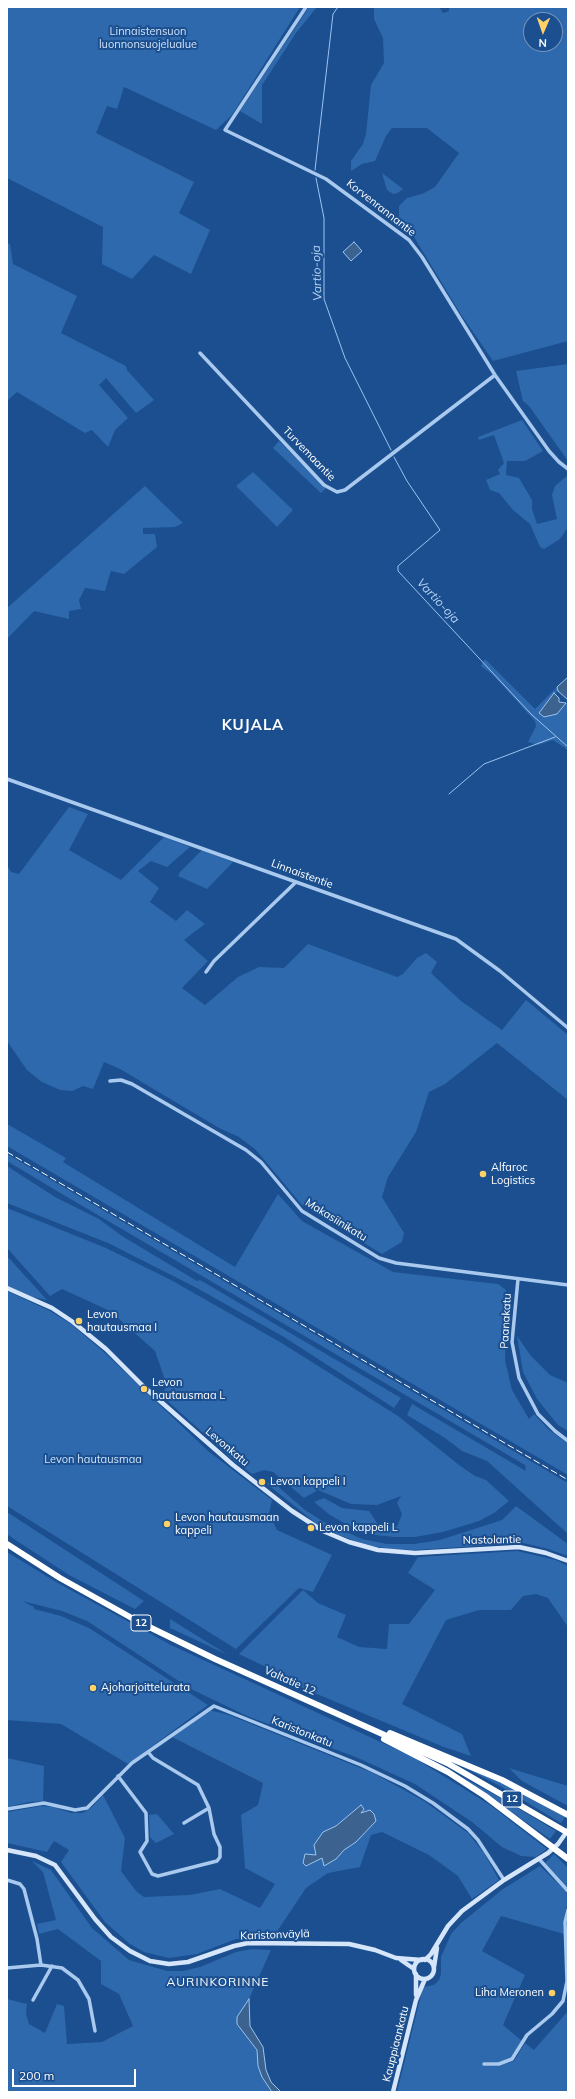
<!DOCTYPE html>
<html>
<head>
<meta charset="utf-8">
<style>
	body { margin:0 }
	#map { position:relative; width:575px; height:2099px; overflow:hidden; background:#1b4f8f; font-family:Mulish,sans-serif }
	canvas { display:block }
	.frame { position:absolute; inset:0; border:8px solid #fff; pointer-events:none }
	.north { position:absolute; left:523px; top:12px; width:40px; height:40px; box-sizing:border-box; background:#1b4f8f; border:1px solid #7695bc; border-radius:50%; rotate:182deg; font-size:11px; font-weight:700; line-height:16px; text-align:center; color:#fff }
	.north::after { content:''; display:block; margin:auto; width:14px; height:18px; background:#ffd166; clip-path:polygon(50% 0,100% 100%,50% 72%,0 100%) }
	.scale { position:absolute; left:12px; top:2069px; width:124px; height:18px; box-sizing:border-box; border:2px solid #fff; border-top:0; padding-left:5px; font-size:12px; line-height:14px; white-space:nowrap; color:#fff; -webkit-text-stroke:3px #1b4f8f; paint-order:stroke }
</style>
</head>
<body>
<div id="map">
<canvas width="575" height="2099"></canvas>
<div class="frame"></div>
<div class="north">N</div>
<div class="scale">200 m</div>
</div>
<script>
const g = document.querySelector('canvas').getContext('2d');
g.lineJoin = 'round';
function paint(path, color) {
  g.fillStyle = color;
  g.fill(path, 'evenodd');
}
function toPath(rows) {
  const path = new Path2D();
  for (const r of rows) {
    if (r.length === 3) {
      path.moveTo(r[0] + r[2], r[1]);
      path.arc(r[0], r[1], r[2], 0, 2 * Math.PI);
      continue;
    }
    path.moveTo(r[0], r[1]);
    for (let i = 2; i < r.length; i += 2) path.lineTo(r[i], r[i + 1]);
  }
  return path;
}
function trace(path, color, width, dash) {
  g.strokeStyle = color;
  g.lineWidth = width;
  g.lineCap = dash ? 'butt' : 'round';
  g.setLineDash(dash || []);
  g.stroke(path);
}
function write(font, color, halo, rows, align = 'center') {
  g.font = font + ' Mulish,sans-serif';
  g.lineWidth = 4;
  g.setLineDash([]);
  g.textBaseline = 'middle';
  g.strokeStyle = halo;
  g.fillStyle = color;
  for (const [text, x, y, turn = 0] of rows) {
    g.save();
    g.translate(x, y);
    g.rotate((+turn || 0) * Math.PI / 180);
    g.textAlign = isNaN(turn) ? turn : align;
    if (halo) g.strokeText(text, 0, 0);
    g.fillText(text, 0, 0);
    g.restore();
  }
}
const green = toPath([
	[7,7,300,7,232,115,216,130,124,87,117,109,107,106,96,133,194,182,179,213,210,230,191,274,154,255,132,279,102,264,103,227,7,178],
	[309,7,317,7,296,33,262,85,262,124,240,111],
	[374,7,439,7,443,13,449,11,449,7,568,7,568,341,493,361,460,313,414,237,397,227,399,220,399,206,407,198,422,194,435,187,459,153,427,128,392,128,386,136,375,161,362,164,351,171,351,161,363,144,366,134,371,85,384,63,383,38,374,19],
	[531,20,555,20,555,44,531,44],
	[382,173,403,189,398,193,393,194,387,190],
	[7,243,10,244,13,264,77,296,61,333,126,366,127,370,154,400,136,413,106,378,99,385,128,418,115,430,108,447,92,430,85,433,17,392,7,401],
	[568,364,568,461,529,406,523,401,516,371],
	[522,420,543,451,525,461,507,461,506,475,519,478,532,500,532,509,537,524,557,519,552,495,555,486,568,475,568,527,560,539,544,549,540,547,530,524,513,510,499,493,490,490,486,480,500,474,498,470,504,463,494,435,479,440,478,437],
	[279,441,326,488,321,493,273,448],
	[253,472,293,510,277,527,236,486],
	[145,486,183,523,175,527,143,528,143,534,155,534,157,547,124,574,111,571,105,591,85,588,79,600,81,609,69,611,69,619,34,611,7,639,7,608],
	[485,659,535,709,557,687,558,691,551,697,549,701,557,714,568,701,568,750,553,740,538,745,528,742,536,726,535,721,492,674,481,666],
	[69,807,88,814,69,850,121,880,164,837,190,847,167,867,151,861,138,871,159,888,150,902,176,921,187,910,205,924,184,940,208,961,182,988,205,1005,238,977,259,967,284,968,308,944,397,977,403,974,417,958,426,953,437,962,431,973,461,1001,502,1030,526,1000,568,1035,568,1100,497,1043,445,1084,429,1092,416,1132,388,1177,382,1197,404,1233,402,1242,382,1254,302,1205,256,1150,239,1137,219,1128,120,1069,104,1062,93,1089,83,1086,72,1091,60,1090,42,1082,27,1070,7,1041,7,865,11,872,19,874],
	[202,850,233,862,207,889,178,876,180,872],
	[7,1124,66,1158,63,1162,235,1267,278,1194,302,1221,393,1272,498,1284,506,1290,507,1304,505,1360,512,1390,529,1419,534,1414,548,1429,568,1444,568,1475,7,1146],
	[7,1154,568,1483,568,1534,487,1461,462,1451,445,1438,407,1415,412,1404,526,1471,525,1465,62,1194,7,1161],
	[7,1166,55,1197,99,1219,122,1236,197,1281,200,1280,401,1398,394,1408,284,1337,195,1287,108,1243,7,1203],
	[7,1208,106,1248,171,1280,280,1342,398,1416,459,1465,475,1476,486,1480,509,1501,494,1513,479,1521,443,1532,415,1537,394,1537,375,1535,353,1528,330,1515,314,1502,324,1498,342,1508,369,1511,379,1526,397,1527,402,1514,397,1503,401,1496,377,1505,351,1504,318,1490,304,1498,273,1472,264,1470,252,1474,231,1458,161,1395,167,1386,155,1351,110,1311,62,1289,50,1296,7,1248],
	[7,1256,47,1300,33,1297,7,1286],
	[7,1291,50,1311,71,1324,105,1353,208,1451,272,1500,269,1513,277,1530,332,1555,313,1592,299,1588,236,1649,7,1506],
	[517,1336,531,1356,550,1375,568,1383,568,1431,558,1425,537,1399,523,1372],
	[270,1482,274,1483,305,1510,324,1522,362,1539,387,1544,414,1544,440,1540,502,1520,516,1506,568,1544,568,1556,545,1548,523,1543,415,1550,388,1549,363,1544,339,1535,317,1524,267,1484],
	[7,1512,144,1601,135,1609,69,1575,14,1539,7,1534],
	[517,1551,556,1560,568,1566,568,1627,548,1598,536,1594,523,1596,511,1610,479,1610,446,1620,402,1704,462,1734,471,1756,444,1747,288,1682,266,1667,239,1654,303,1590,318,1603,346,1615,337,1637,359,1647,387,1649,389,1624,409,1624,435,1590,408,1573,418,1557],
	[7,1552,56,1582,171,1645,413,1757,490,1805,547,1849,536,1857,521,1856,502,1847,472,1822,415,1784,358,1758,247,1716,191,1689,87,1621,62,1611,22,1601,34,1607,34,1609,61,1616,89,1628,208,1705,128,1764,61,1724,7,1720],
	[170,1619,228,1655,170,1628],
	[209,1710,229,1715,373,1773,424,1801,468,1833,484,1853,499,1880,472,1899,458,1876,429,1855,382,1832,371,1835,360,1867,328,1873,306,1888,274,1936,236,1939,197,1954,169,1958,144,1952,130,1944,105,1922,61,1862,69,1850,54,1841,47,1852,7,1843,7,1812,41,1806,54,1807,71,1813,83,1813,92,1807,103,1795,125,1838,121,1871,136,1891,144,1897,190,1895,220,1889,260,1908,275,1884,245,1868,241,1815,258,1805,263,1783,172,1737],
	[7,1758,44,1766,43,1801,29,1802,7,1807],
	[457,1764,513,1787,565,1817,561,1823,500,1786],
	[509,1768,568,1786,568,1806,522,1781],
	[460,1776,499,1797,556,1831,550,1839],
	[157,1814,174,1834,156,1843,150,1837,149,1815],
	[554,1854,568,1868,568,1888,545,1863],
	[32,1861,51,1870,92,1928,129,1960,167,1971,183,1971,200,1967,236,1952,252,1949,271,1950,249,1999,237,2017,237,2024,257,2050,258,2066,262,2077,272,2092,7,2092,7,1999,27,2004,26,2014,29,2024,45,2033,57,2004,64,2006,67,2044,102,2042,133,2026,119,1994,101,1984,101,1961,58,1929,39,1934,37,1924,56,1920,43,1872],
	[540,1866,566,1891,568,1901,563,1922,564,1934,501,1916,482,1951,525,1975,503,2025,522,2041,511,2057,499,2063,484,2062,483,2065,500,2066,514,2061,525,2043,534,2050,568,2011,568,2092,397,2092,423,1987,434,1985,439,1980,441,1974,441,1957,451,1934,461,1923,503,1889]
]);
const water = toPath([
	[354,242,362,251,351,261,343,252,354,242],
	[568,677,568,700,558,691,557,687,568,677],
	[554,693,559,698,559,702,566,703,557,714,544,717,539,713,554,693],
	[361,1805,364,1809,361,1813,370,1810,374,1814,376,1821,356,1842,344,1850,336,1859,324,1866,322,1858,306,1866,303,1863,305,1854,316,1855,314,1845,323,1832,336,1826,361,1805],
	[249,1999,250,2026,263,2047,266,2070,271,2082,281,2092,272,2092,262,2077,258,2066,257,2050,237,2024,237,2017,249,1999]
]);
const stream = toPath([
	[315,170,333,14,338,7],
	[316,178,324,218,324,299,345,358,391,450],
	[394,457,407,481,440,530,398,566,398,571,531,714,568,747],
	[449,794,484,764,555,737]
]);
const street = toPath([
	[306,7,225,130,326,179,409,240,422,257,495,375,549,451,559,462,568,469],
	[200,353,324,485,337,492,345,490,495,375],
	[7,779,456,939,500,971,568,1028],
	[206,972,214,961,296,882],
	[110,1081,121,1080,132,1084,246,1150,261,1162,302,1211,379,1258,396,1263,568,1285],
	[518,1279,512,1342,519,1378,538,1414,555,1431,568,1441],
	[118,1776,146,1813,147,1841,140,1852,152,1874,158,1876,217,1861,220,1857,220,1847,214,1834,209,1808,198,1785,153,1758,148,1752],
	[7,1809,44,1803,75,1810,87,1808,132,1763,214,1706,361,1765,405,1786,433,1803,468,1829,478,1840,504,1880],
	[184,1823,209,1808],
	[539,1859,568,1891],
	[7,1880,20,1884,24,1889,37,1939,41,1965,62,1968,78,1980,89,1999,95,2031],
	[7,1968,41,1965],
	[33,2000,52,1966],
	[484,2064,499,2064,512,2059,527,2035,552,2014,563,2001,567,1981,565,1922,568,1910]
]);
const secondary = toPath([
	[7,1288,52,1308,73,1322,106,1349,143,1386,233,1465,292,1511,323,1531,349,1542,378,1550,415,1553,519,1547,546,1553,568,1561],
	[7,1850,36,1856,55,1865,95,1919,111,1937,130,1951,150,1961,169,1964,188,1962,234,1946,248,1943,349,1944,375,1950,396,1958,422,1960],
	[424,1969,10],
	[401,1960,414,1969],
	[425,1960,431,1954,448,1926,462,1911,504,1880,548,1853,558,1844,568,1830],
	[434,1967,437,1948],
	[416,1974,416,1995],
	[393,2092,416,2000,425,1979]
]);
const highway = toPath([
	[7,1544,60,1578,139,1622,215,1659,447,1763,568,1833],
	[390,1733,502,1780,568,1815],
	[384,1739,448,1772,485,1796,568,1859]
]);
const rail = toPath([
	[7,1152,568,1480]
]);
const markers = [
	[483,1174,4,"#ffd166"],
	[79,1321,4,"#ffd166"],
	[144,1389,4,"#ffd166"],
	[262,1482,4,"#ffd166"],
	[167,1524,4,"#ffd166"],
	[311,1528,4,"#ffd166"],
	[93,1688,4,"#ffd166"],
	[552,1993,4,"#ffd166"]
];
const shields = [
	[141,1623,20],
	[512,1799,20]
];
const shieldNames = [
	["12",141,1623],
	["12",512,1799]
];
const parkNames = [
	["Linnaistensuon",148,32],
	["luonnonsuojelualue",148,45],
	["Levon hautausmaa",93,1460]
];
const streetNames = [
	["Korvenrannantie",381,208,38],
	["Turvemaantie",309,454,46],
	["Linnaistentie",302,874,20],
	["Makasiinikatu",336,1220,32],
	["Paanakatu",506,1321,-87],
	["Levonkatu",227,1447,40],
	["Nastolantie",492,1540,-1],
	["Valtatie 12",290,1681,24],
	["Karistonkatu",302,1732,22],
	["Karistonväylä",275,1935,-2],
	["Kauppiaankatu",396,2044,-76]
];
const poiNames = [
	["Alfaroc",491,1168],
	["Logistics",491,1181],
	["Levon",87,1315],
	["hautausmaa I",87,1328],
	["Levon",152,1383],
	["hautausmaa L",152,1396],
	["Levon kappeli I",270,1482],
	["Levon hautausmaan",175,1518],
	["kappeli",175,1531],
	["Levon kappeli L",319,1528],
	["Ajoharjoittelurata",101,1688],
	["Liha Meronen",544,1993,"right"]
];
const waterNames = [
	["Vartio-oja",317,273,-92],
	["Vartio-oja",438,601,47]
];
const neighbourhoodNames = [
	["AURINKORINNE",218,1982]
];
const districtNames = [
	["KUJALA",253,725]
];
paint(green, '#2e69ad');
paint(water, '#3c6290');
trace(water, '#9cc4f0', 1);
trace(stream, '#9cc4f0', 1);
trace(street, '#a9c9ee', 3.5);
trace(secondary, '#d6e6fa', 4.5);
trace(highway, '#fff', 6);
trace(rail, '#fff', 1, [7, 3]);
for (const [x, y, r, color] of markers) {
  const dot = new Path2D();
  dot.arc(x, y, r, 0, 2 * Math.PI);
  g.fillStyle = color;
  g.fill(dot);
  trace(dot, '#1b4f8f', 1.5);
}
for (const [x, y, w] of shields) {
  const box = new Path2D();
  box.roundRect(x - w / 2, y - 8, w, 16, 3);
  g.fillStyle = '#1b4f8f';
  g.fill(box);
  trace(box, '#fff', 1);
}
write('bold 10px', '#fff', null, shieldNames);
write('11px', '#cfe3fa', '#1b4f8f', parkNames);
write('11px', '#fff', '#1b4f8f', streetNames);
write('11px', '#fff', '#1b4f8f', poiNames, 'left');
write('italic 12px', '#b5d3f5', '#1b4f8f', waterNames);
g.letterSpacing = '1px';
write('12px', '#fff', '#1b4f8f', neighbourhoodNames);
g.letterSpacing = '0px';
g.letterSpacing = '1px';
write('bold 15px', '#fff', '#1b4f8f', districtNames);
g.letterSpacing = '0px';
</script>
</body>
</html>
